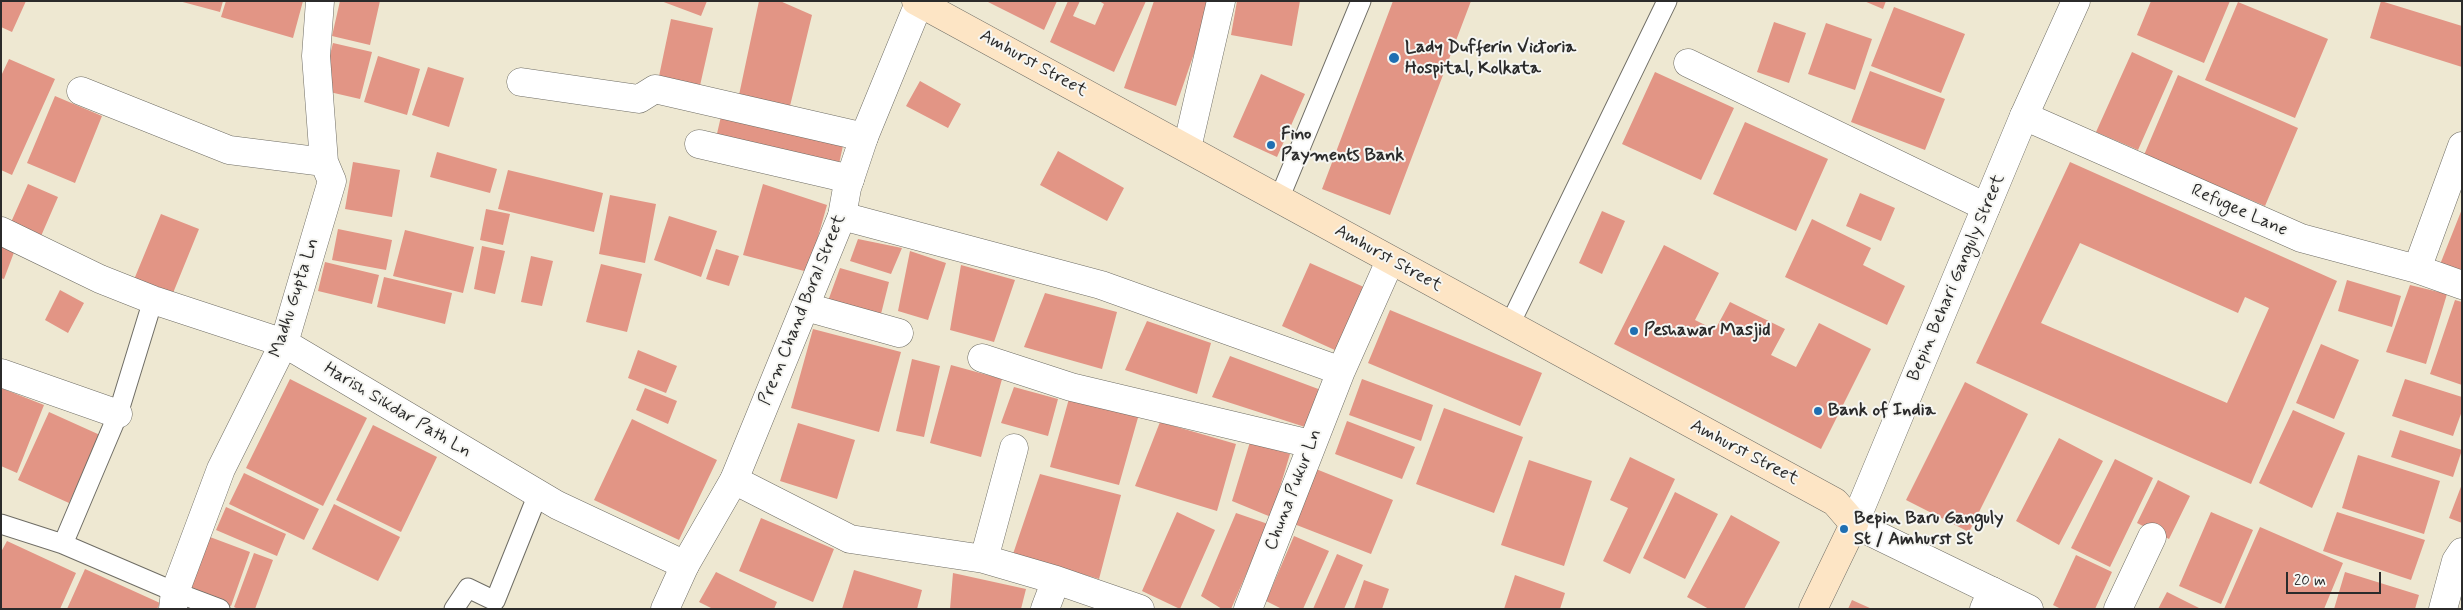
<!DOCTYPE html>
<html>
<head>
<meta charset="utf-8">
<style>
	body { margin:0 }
	#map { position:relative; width:2463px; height:610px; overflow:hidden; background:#eee8d2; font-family:Mynerve,sans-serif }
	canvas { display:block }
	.frame { position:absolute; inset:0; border:2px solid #2b2b2b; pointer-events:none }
	.scale { position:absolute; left:2286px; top:572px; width:95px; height:22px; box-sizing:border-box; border:2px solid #2b2b2b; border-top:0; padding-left:6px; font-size:15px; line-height:18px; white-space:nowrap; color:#2b2b2b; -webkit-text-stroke:4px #f6f6f2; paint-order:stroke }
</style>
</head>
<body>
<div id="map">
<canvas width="2463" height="610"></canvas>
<div class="frame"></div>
<div class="scale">20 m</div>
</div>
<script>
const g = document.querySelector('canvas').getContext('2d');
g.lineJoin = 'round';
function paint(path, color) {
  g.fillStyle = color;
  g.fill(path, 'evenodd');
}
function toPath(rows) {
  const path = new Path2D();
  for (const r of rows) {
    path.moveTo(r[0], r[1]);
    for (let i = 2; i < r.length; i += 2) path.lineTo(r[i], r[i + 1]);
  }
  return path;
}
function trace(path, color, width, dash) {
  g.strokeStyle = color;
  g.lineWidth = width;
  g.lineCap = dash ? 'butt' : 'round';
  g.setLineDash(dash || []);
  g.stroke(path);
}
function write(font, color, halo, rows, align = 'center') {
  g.font = font + ' Mynerve,sans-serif';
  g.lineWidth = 4;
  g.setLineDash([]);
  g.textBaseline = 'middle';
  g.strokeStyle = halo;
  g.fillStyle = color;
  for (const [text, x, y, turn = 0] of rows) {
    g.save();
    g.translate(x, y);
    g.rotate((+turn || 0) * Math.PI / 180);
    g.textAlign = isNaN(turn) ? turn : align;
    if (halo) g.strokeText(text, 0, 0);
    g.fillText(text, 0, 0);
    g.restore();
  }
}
const building = toPath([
	[1,1,26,1,12,32,1,27],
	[179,1,223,1,220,12],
	[226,1,303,1,293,38,221,17],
	[340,1,380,1,370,45,332,36],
	[661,1,707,1,701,16],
	[759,1,780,1,812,15,790,106,739,95],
	[986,1,1057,1,1044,30],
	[1068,1,1080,1,1073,16,1095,25,1104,4,1099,1,1146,1,1114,72,1050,42],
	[1154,1,1212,1,1176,106,1124,88],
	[1237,1,1300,1,1292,46,1231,35],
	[1393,1,1471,1,1390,215,1322,189],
	[1864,1,1886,1,1883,9],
	[2151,1,2230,1,2204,63,2137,35],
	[2381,1,2462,26,2462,67,2370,38],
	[2238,2,2328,39,2295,118,2205,80],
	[1894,7,1965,34,1941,93,1871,66],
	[671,19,713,28,699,90,658,81],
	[1774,22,1806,33,1789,83,1757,72],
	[1826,23,1872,39,1855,90,1808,74],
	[333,43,372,52,360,99,321,90],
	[2132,52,2173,71,2138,150,2096,132],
	[378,56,420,69,407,115,364,102],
	[9,59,55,79,12,175,1,170,1,76],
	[428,67,464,78,449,127,412,115],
	[1870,71,1945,99,1925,150,1851,122],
	[1655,72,1734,108,1701,180,1622,144],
	[1261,74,1305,94,1277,157,1233,137],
	[2178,75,2298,128,2265,206,2144,155],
	[920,81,961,104,948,128,906,106],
	[55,96,102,116,75,183,27,163],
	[722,112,844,141,839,164,716,138],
	[1745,122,1828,159,1796,231,1713,194],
	[1058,151,1124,188,1107,221,1040,185],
	[437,152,497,169,490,193,430,177],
	[353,162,400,170,392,217,345,209],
	[2070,162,2337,281,2251,484,1976,363],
	[2080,243,2238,313,2245,297,2269,308,2227,403,2041,323],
	[508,170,603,193,594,232,498,209],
	[28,184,58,197,38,243,8,229],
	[763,184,827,205,808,272,743,255],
	[1860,193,1895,208,1881,241,1846,226],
	[610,195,656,204,645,263,599,254],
	[486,209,510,214,503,245,480,240],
	[2462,209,2462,275,2439,267],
	[1602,211,1625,221,1602,274,1579,263],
	[161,214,199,229,171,298,133,282],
	[669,216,717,231,701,277,654,260],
	[1812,219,1871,248,1863,265,1905,286,1887,325,1785,277],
	[338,229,392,240,386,270,332,260],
	[405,230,474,247,463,293,393,276],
	[858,239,902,248,891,274,850,261],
	[1,241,16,247,4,279,1,278],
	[1664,245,1719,273,1695,320,1715,330,1730,302,1785,329,1771,355,1796,367,1819,323,1871,349,1821,449,1614,344],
	[482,246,505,251,495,294,474,289],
	[716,249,739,256,729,286,706,279],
	[910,251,946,263,928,320,898,311],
	[531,256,553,261,542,306,521,302],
	[325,262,379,275,372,304,318,291],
	[1310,263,1366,288,1337,351,1282,326],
	[601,264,642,274,627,332,586,322],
	[961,265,1015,280,994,342,950,330],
	[840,268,889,282,881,314,828,301],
	[384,277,452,293,445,324,377,307],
	[2347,280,2401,296,2392,327,2338,311],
	[2410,285,2447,294,2426,364,2386,352],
	[60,290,84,303,68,333,45,320],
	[1045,293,1117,312,1102,369,1024,347],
	[2455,300,2462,302,2462,385,2430,374],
	[1390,310,1542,373,1520,426,1368,363],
	[1147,321,1211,343,1197,394,1125,370],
	[813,329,901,352,879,432,791,408],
	[2321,344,2359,360,2334,419,2296,403],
	[638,350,677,366,666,393,628,378],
	[1230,356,1321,390,1305,427,1212,397],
	[912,359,940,366,924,437,896,431],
	[951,365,1002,379,981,457,930,443],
	[290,379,367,418,323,506,246,468],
	[1362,379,1433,405,1421,441,1349,415],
	[2405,379,2462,397,2462,411,2453,436,2392,416],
	[1965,382,2028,414,1969,532,1906,500],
	[1014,387,1058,399,1048,436,1001,423],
	[1,388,44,405,17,473,1,466],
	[645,388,677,401,668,424,636,410],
	[1070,395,1139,414,1119,485,1050,467],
	[1444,408,1523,437,1494,513,1416,484],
	[2293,410,2345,433,2312,508,2259,483],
	[49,412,100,435,69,503,18,480],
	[632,419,717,460,679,540,594,500],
	[1347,421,1415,447,1402,479,1335,454],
	[1160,422,1236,444,1217,511,1135,486],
	[798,423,855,440,837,499,780,481],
	[373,425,437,457,401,532,336,500],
	[2400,430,2462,450,2453,477,2391,457],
	[2059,438,2103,461,2059,545,2016,521],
	[1250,442,1290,454,1271,517,1232,501],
	[2358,455,2440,481,2424,534,2342,508],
	[1630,457,1675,479,1630,574,1603,561,1628,508,1610,500],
	[2115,459,2153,478,2110,567,2071,548],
	[1529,460,1592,481,1564,566,1501,545],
	[1316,469,1393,500,1371,554,1294,524],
	[244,473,319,509,304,540,229,504],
	[1040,474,1121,495,1099,579,1013,554],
	[2158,480,2190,496,2169,539,2137,523],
	[2462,484,2462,523,2449,518],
	[1675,492,1718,514,1685,579,1643,558],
	[334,504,400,537,378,581,312,549],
	[226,507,286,534,277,556,216,530],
	[1177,512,1215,530,1180,609,1142,591],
	[2211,512,2253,530,2221,604,2179,586],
	[2337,512,2425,540,2411,580,2323,551],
	[1236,513,1268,524,1231,609,1222,609,1201,596],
	[1731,515,1780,542,1744,609,1709,609,1687,597],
	[761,518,834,549,813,602,739,571],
	[2260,527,2343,563,2324,609,2224,609],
	[1294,536,1329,551,1303,609,1282,609,1266,601],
	[210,537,250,552,231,606,190,591],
	[7,541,76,573,60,609,1,609,1,552],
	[254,553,273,560,255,609,238,609,234,607],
	[1337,554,1363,565,1344,609,1313,609],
	[2076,555,2112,572,2095,609,2061,609,2053,605],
	[85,569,160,603,157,609,67,609],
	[854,570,922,590,917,609,842,609],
	[716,572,777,602,774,609,713,609,699,602],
	[2345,572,2419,595,2415,609,2334,609],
	[953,573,1026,589,1021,609,950,609],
	[1515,575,1565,593,1560,609,1504,609],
	[1364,580,1389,589,1382,609,1354,609],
	[2167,592,2201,609,2158,609],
	[1852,600,1872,609,1848,609]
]);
const service = toPath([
	[1279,199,1361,1],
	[1509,326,1667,1],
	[1,524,63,544,175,592,220,609],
	[63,544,118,414,153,300],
	[454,609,468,588,495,601,538,494]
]);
const minor = toPath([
	[1688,63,1986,207],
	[521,82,639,99,655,89,864,137],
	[81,91,229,150,324,162],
	[2024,116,2301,238,2417,269,2462,285],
	[699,144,850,179],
	[1187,148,1221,1],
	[842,216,1101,285,1341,371],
	[1,231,100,279,153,300,284,343,557,505,685,565],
	[2417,269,2462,146],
	[806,307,899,333],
	[982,358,1071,387,1311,444],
	[1,373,118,414],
	[734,480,850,539,984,559,1056,580,1140,609],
	[984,559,1014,448],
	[173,609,175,592,221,469,284,343,332,181,324,162,316,56,320,1],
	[1045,609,1056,580],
	[1248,609,1341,371,1390,261],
	[1984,609,1992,591],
	[2118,609,2152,537],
	[2443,609,2456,561,2462,552]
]);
const tertiary = toPath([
	[665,609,685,565,734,480,842,216,847,188,864,137,919,3],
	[2029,609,1854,524,2024,116,2076,1]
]);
const secondary = toPath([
	[916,1,1835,502,1854,524,1813,609]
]);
const markers = [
	[1394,58,6,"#1f6fb2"],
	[1271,145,5,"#1f6fb2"],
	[1634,331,5,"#1f6fb2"],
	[1818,411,5,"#1f6fb2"],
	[1844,529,5,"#1f6fb2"]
];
const poiNames = [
	["Lady Dufferin Victoria",1405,48],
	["Hospital, Kolkata",1405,69],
	["Fino",1281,135],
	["Payments Bank",1281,156],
	["Peshawar Masjid",1644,331],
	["Bank of India",1828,411],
	["Bepin Baru Ganguly",1854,519],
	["St / Amhurst St",1854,540]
];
const streetNames = [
	["Amhurst Street",1033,64,29],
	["Refugee Lane",2239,211,24],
	["Amhurst Street",1388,259,29],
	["Bepin Behari Ganguly Street",1957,278,-67],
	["Madhu Gupta Ln",295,298,-72],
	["Prem Chand Boral Street",803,310,-68],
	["Harish Sikdar Path Ln",397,411,31],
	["Amhurst Street",1744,453,28],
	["Chuna Pukur Ln",1294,490,-69]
];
paint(building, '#e29585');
trace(service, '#6f6d65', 21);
trace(minor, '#6f6d65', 29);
trace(tertiary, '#6f6d65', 29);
trace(secondary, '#6f6d65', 29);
trace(service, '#fff', 19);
trace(minor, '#fff', 28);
trace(tertiary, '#fff', 28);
trace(secondary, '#fde5c5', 28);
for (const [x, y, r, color] of markers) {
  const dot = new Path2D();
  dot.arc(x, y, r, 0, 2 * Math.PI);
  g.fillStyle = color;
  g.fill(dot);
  trace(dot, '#f6f6f2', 2);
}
write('bold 18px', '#2b2b2b', '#f6f6f2', poiNames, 'left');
write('18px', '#2b2b2b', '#f6f6f2', streetNames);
</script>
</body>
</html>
